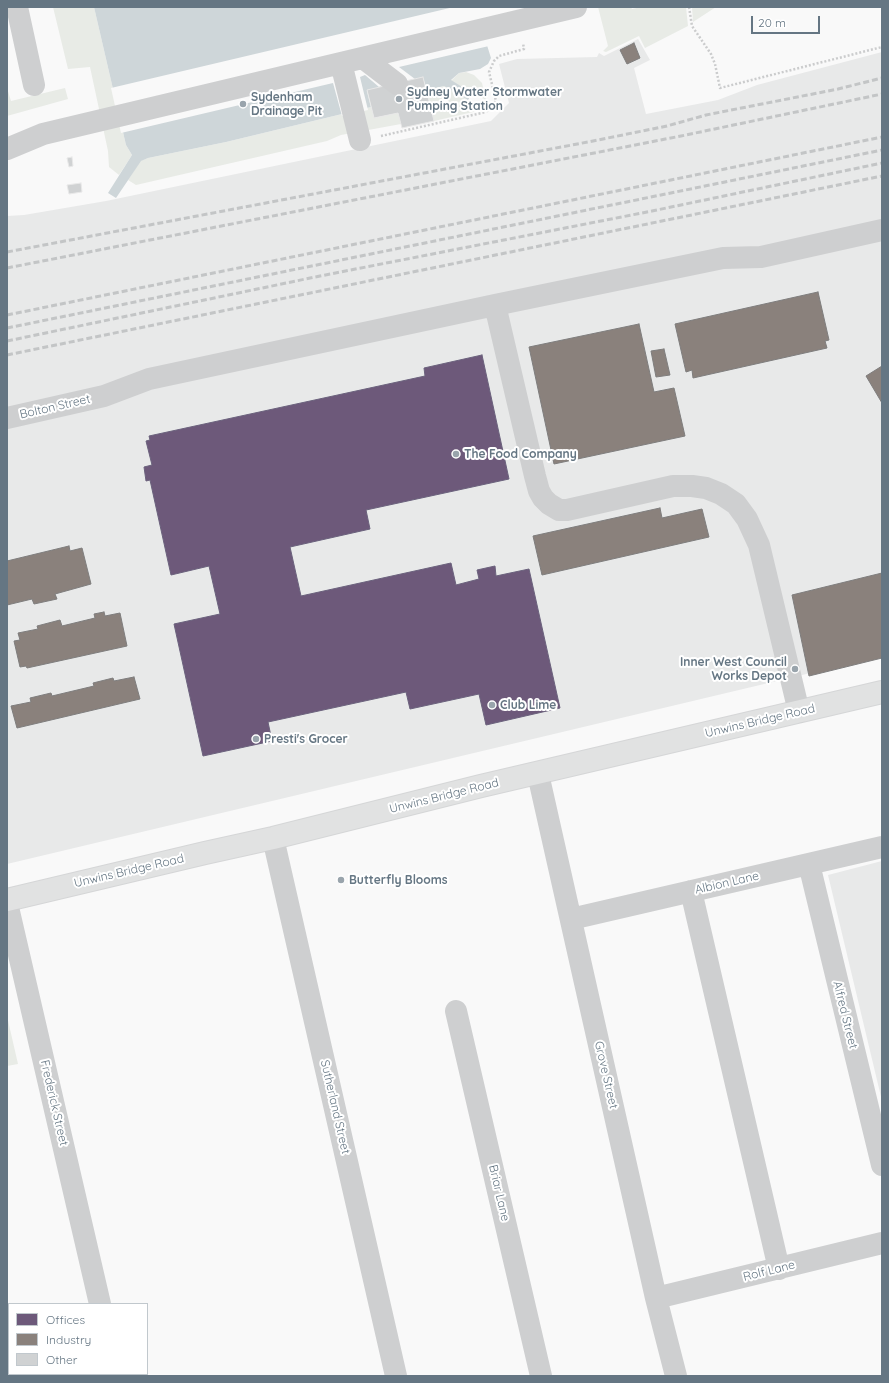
<!DOCTYPE html>
<html>
<head>
<meta charset="utf-8">
<style>
	body { margin:0 }
	#map { position:relative; width:889px; height:1383px; overflow:hidden; background:#f9f9f9; font-family:Quicksand,sans-serif }
	canvas { display:block }
	.frame { position:absolute; inset:0; border:8px solid #657683; pointer-events:none }
	.legend { position:absolute; left:8px; top:1303px; width:140px; height:72px; box-sizing:border-box; background:#fff; border:1px solid #c1c8cd; margin:0; padding:5px 7px; list-style:none; font-size:12px; color:#657683 }
	.legend li { display:flex; align-items:center; gap:8px; height:20px }
	.legend b { width:20px; border:1px solid #c1c8cd }
	.scale { position:absolute; left:751px; top:16px; width:69px; height:18px; box-sizing:border-box; border:2px solid #657683; border-top:0; padding-left:5px; font-size:12px; line-height:14px; white-space:nowrap; color:#657683; -webkit-text-stroke:3px #fff; paint-order:stroke }
</style>
</head>
<body>
<div id="map">
<canvas width="889" height="1383"></canvas>
<div class="frame"></div>
<ul class="legend">
<li><b style="height:11px;background:#6d597a"></b>Offices</li>
<li><b style="height:11px;background:#8a817c"></b>Industry</li>
<li><b style="height:11px;background:#d0d2d3"></b>Other</li>
</ul>
<div class="scale">20 m</div>
</div>
<script>
const g = document.querySelector('canvas').getContext('2d');
g.lineJoin = 'round';
function paint(path, color) {
  g.fillStyle = color;
  g.fill(path, 'evenodd');
}
function toPath(rows) {
  const path = new Path2D();
  for (const r of rows) {
    path.moveTo(r[0], r[1]);
    for (let i = 2; i < r.length; i += 2) path.lineTo(r[i], r[i + 1]);
  }
  return path;
}
function trace(path, color, width, dash) {
  g.strokeStyle = color;
  g.lineWidth = width;
  g.lineCap = dash ? 'butt' : 'round';
  g.setLineDash(dash || []);
  g.stroke(path);
}
function write(font, color, halo, rows, align = 'center') {
  g.font = font + ' Quicksand,sans-serif';
  g.lineWidth = 4;
  g.setLineDash([]);
  g.textBaseline = 'middle';
  g.strokeStyle = halo;
  g.fillStyle = color;
  for (const [text, x, y, turn = 0] of rows) {
    g.save();
    g.translate(x, y);
    g.rotate((+turn || 0) * Math.PI / 180);
    g.textAlign = isNaN(turn) ? turn : align;
    if (halo) g.strokeText(text, 0, 0);
    g.fillText(text, 0, 0);
    g.restore();
  }
}
const built = toPath([
	[638,39,650,60,634,68,646,114,718,100,757,85,882,52,882,656,7,864,7,216,24,215,106,201,491,121,509,103,499,64,517,59,597,57,599,53,604,56],
	[882,861,882,1101,828,875]
]);
const green = toPath([
	[53,7,94,7,126,145,132,155,119,175,109,167,108,151,90,67,68,69],
	[598,7,631,7,632,9,641,7,686,7,688,26,645,48,639,36,606,52,603,51,608,46],
	[692,7,716,7,693,22],
	[466,72,474,75,482,83,486,100,451,81,459,73],
	[444,86,481,108,473,112,434,121,427,90],
	[7,88,11,101,65,88,68,99,7,116],
	[371,107,374,118,398,113,401,124,341,135,327,141,136,185,128,180,140,161,148,158,226,142],
	[7,1016,18,1064,7,1066]
]);
const water = toPath([
	[94,7,475,7,491,58,488,64,480,69,459,73,451,80,472,93,468,100,444,86,427,90,423,78,367,91,371,107,226,142,148,158,141,161,116,198,108,193,132,155,126,145]
]);
const pier = toPath([
	[454,7,477,7,489,46,399,67,415,79,379,87,365,75,360,77,368,110,342,116,333,83,121,133,111,88]
]);
const offices = toPath([
	[482,355,509,479,366,510,370,529,290,547,301,596,451,563,456,585,479,579,477,570,495,566,496,576,529,569,560,708,486,725,479,694,410,709,406,692,268,722,272,741,203,756,174,624,220,614,209,566,171,575,150,480,146,481,144,467,152,465,146,441,150,440,149,436,425,376,424,368,482,355]
]);
const industry = toPath([
	[634,43,640,58,627,64,620,50,634,43],
	[818,292,829,340,825,341,827,348,693,378,692,370,686,372,675,324,818,292],
	[639,324,654,392,674,388,685,436,554,464,529,347,639,324],
	[664,349,670,375,656,377,651,351,664,349],
	[882,366,882,403,866,376,882,366],
	[660,508,662,518,702,509,709,537,542,575,533,536,660,508],
	[69,546,70,551,82,548,91,584,55,594,57,599,34,604,32,599,7,605,7,561,69,546],
	[882,573,882,658,809,676,792,595,882,573],
	[104,612,105,616,120,613,127,646,27,668,26,666,20,667,14,641,20,640,18,633,38,629,37,626,60,620,62,626,95,618,94,614,104,612],
	[134,677,140,699,17,728,11,706,31,702,30,698,51,693,52,696,94,686,93,683,113,678,114,681,134,677]
]);
const building = toPath([
	[423,77,434,121,402,128,398,113,374,118,367,90,423,77],
	[72,157,73,166,69,167,67,158,72,157],
	[81,183,82,192,69,194,67,185,81,183]
]);
const path = toPath([
	[689,7,692,26,711,54,715,64,720,88,882,47],
	[381,136,486,112,496,101,489,72,494,61,499,56,524,49,523,43]
]);
const minor = toPath([
	[17,7,34,85],
	[363,58,397,84],
	[341,63,360,140],
	[7,149,43,134,576,7],
	[495,305,535,476,539,491,543,498,549,504,559,510,567,510,673,486,692,486,706,488,721,494,736,504,747,519,759,545,799,712],
	[7,418,104,396,149,379,495,305,723,258,761,257,882,230],
	[538,774,656,1298,676,1376],
	[273,838,396,1376],
	[809,864,882,1165],
	[691,891,779,1269],
	[7,903,100,1304],
	[571,919,882,847],
	[456,1011,541,1376],
	[656,1298,882,1243],
	[117,1374,117,1376]
]);
const major = toPath([
	[7,900,205,853,273,838,481,786,882,692]
]);
const rail = toPath([
	[7,252,593,141,667,126,706,115,838,89,882,78],
	[7,268,681,136,882,94],
	[7,315,882,137],
	[7,328,882,150],
	[7,341,320,276,652,211,882,163],
	[7,355,882,176]
]);
const markers = [
	[399,99,4,"#99a4ac"],
	[243,104,4,"#99a4ac"],
	[456,454,4,"#99a4ac"],
	[795,669,4,"#99a4ac"],
	[492,705,4,"#99a4ac"],
	[256,739,4,"#99a4ac"],
	[341,880,4,"#99a4ac"]
];
const poiNames = [
	["Sydney Water Stormwater",407,92],
	["Pumping Station",407,106],
	["Sydenham",251,97],
	["Drainage Pit",251,111],
	["The Food Company",464,454],
	["Inner West Council",787,662,"right"],
	["Works Depot",787,676,"right"],
	["Club Lime",500,705],
	["Presti's Grocer",264,739],
	["Butterfly Blooms",349,880]
];
const streetNames = [
	["Bolton Street",55,407,-13],
	["Unwins Bridge Road",760,721,-13],
	["Unwins Bridge Road",444,796,-14],
	["Unwins Bridge Road",129,871,-13],
	["Albion Lane",727,883,-13],
	["Alfred Street",845,1015,76],
	["Grove Street",606,1075,77],
	["Frederick Street",54,1103,77],
	["Sutherland Street",335,1107,77],
	["Briar Lane",499,1193,77],
	["Rolf Lane",769,1271,-14]
];
paint(built, '#e8e9e9');
paint(green, '#e8ebe6');
paint(water, '#ced6d9');
paint(pier, '#f9f9f9');
paint(offices, '#6d597a');
trace(offices, '#6b627d', 1);
paint(industry, '#8a817c');
trace(industry, '#7f7e7e', 1);
paint(building, '#d0d2d3');
trace(building, '#e8e8e8', 1);
trace(major, '#d5d6d7', 24);
trace(path, '#cbcccd', 2.5, [2, 2]);
trace(minor, '#cecfd0', 22);
trace(major, '#e1e2e2', 22);
trace(rail, '#c3c5c6', 3, [6, 3]);
for (const [x, y, r, color] of markers) {
  const dot = new Path2D();
  dot.arc(x, y, r, 0, 2 * Math.PI);
  g.fillStyle = color;
  g.fill(dot);
  trace(dot, '#fff', 1.5);
}
write('bold 12px', '#657683', '#fff', poiNames, 'left');
write('12px', '#657683', '#fff', streetNames);
</script>
</body>
</html>
